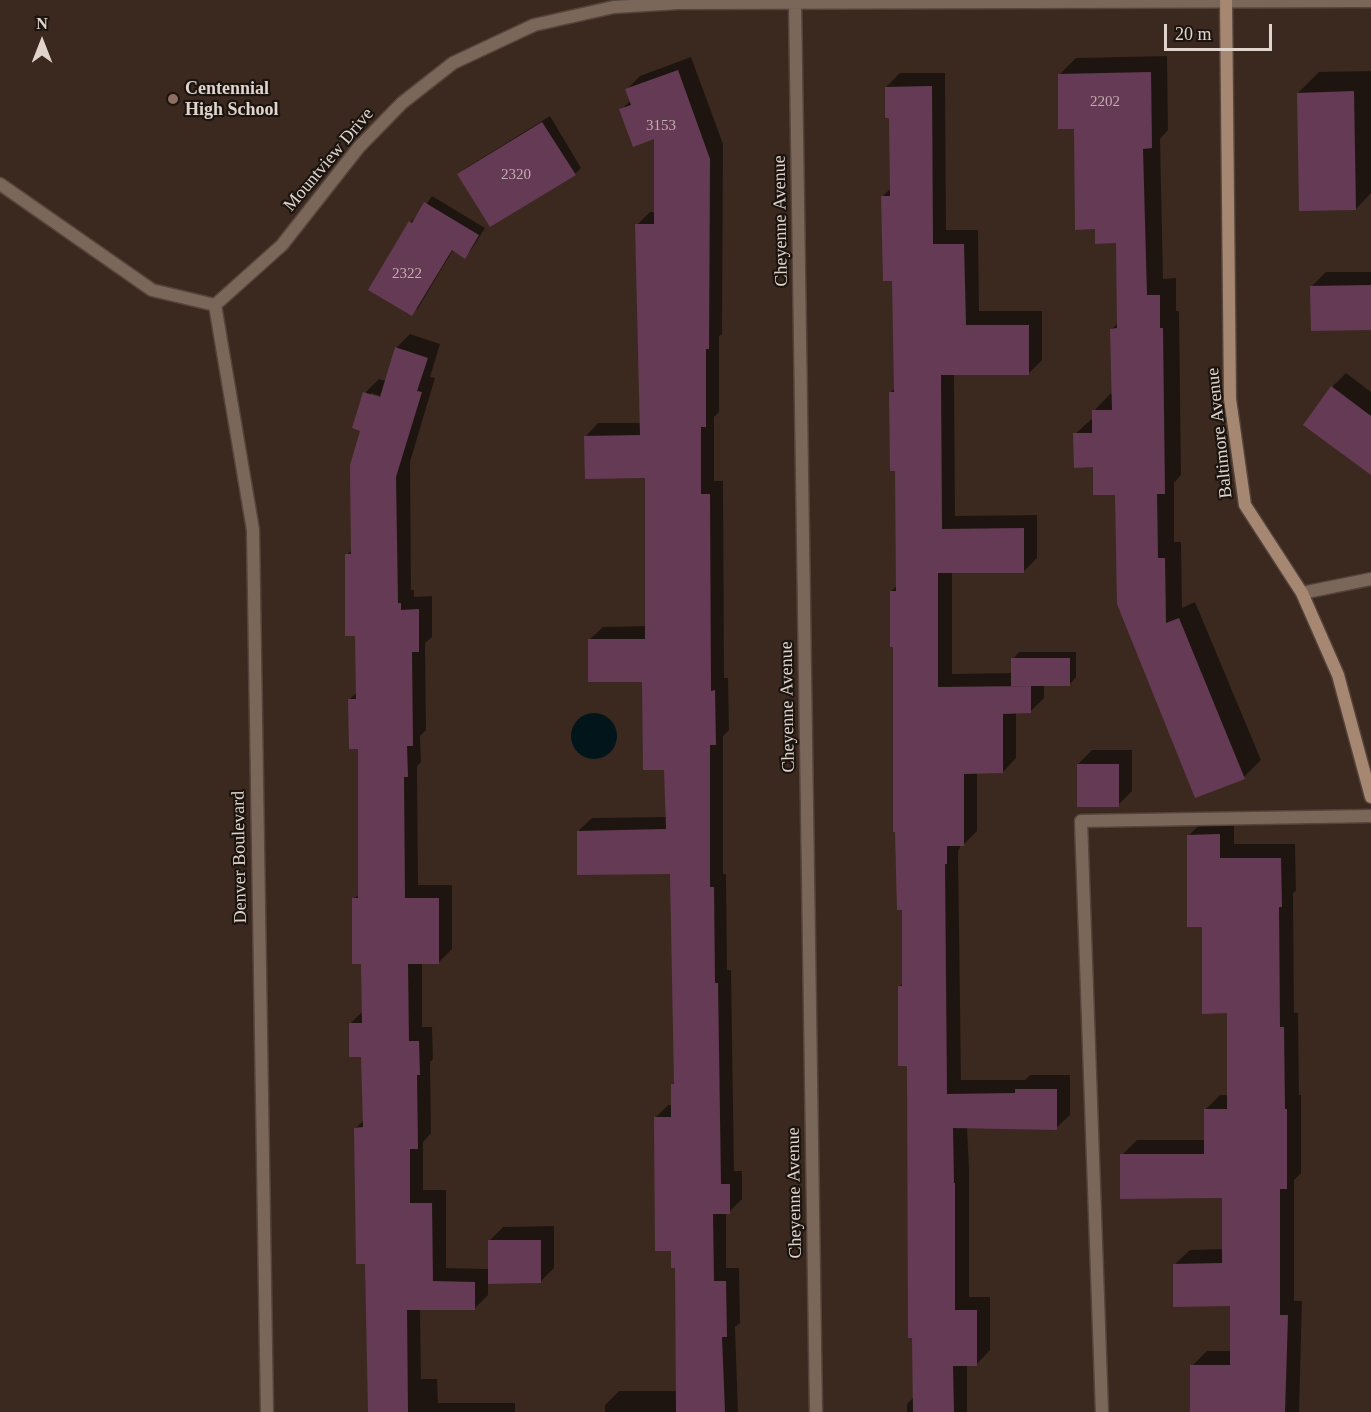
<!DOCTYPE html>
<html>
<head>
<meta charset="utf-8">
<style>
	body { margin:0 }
	#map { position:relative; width:1371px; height:1412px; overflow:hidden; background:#3b291f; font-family:"Times New Roman",serif }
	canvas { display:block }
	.north { position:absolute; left:12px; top:12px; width:60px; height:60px; -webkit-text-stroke:4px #1c140f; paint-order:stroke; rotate:0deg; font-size:16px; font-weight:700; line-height:24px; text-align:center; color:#e0d4cd }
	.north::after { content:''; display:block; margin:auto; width:21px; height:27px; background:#e0d4cd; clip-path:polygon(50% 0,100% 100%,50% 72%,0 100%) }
	.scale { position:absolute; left:1164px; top:24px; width:108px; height:27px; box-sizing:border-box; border:3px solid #e0d4cd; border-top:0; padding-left:8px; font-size:18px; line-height:21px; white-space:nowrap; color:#e0d4cd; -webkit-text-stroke:4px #1c140f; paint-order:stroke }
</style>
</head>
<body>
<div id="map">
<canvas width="1371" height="1412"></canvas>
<div class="north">N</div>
<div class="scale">20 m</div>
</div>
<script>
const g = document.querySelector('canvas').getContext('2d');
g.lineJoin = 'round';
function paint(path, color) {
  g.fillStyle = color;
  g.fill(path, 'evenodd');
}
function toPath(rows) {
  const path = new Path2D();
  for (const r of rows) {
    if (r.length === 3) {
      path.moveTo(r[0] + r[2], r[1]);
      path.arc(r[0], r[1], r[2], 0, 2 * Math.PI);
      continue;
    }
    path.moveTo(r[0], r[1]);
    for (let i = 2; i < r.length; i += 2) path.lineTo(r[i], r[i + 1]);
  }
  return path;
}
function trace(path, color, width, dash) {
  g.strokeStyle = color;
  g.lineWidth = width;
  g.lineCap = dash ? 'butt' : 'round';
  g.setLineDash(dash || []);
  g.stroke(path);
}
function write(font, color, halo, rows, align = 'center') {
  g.font = font + ' "Times New Roman",serif';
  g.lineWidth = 4.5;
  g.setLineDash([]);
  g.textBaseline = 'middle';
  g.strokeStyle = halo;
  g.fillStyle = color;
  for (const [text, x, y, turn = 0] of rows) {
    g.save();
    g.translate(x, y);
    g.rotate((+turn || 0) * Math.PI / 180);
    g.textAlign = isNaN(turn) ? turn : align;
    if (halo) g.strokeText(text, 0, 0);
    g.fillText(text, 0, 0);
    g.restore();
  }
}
const water = toPath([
	[594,736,23]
]);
const shadow = toPath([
	[1167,56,1168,130,1160,139,1163,279,1176,278,1176,311,1179,311,1181,475,1174,483,1174,542,1181,542,1182,608,1195,602,1261,760,1244,777,1196,796,1116,493,1094,466,1075,434,1094,417,1094,411,1110,394,1113,394,1112,329,1118,323,1117,242,1096,228,1075,128,1059,75,1076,58],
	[691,57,723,144,722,334,719,336,719,412,714,417,714,481,723,481,724,678,728,678,729,730,723,736,723,874,726,874,727,970,731,970,734,1171,742,1171,742,1199,729,1212,726,1212,726,1268,739,1268,740,1323,735,1327,738,1412,605,1412,605,1405,619,1391,678,1391,676,1267,655,1118,668,1105,672,1105,672,1085,675,1082,671,872,578,831,592,818,667,817,666,768,643,681,589,640,603,627,647,626,646,477,585,437,598,423,641,423,637,225,650,212,655,212,655,137,621,110,631,100,627,89,640,76],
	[1371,71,1371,193,1356,209,1298,93,1319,72],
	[900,73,945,73,946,230,978,230,979,311,1042,311,1042,360,1028,374,954,374,955,516,1037,515,1037,558,1023,572,952,572,952,674,1012,673,1013,659,1019,652,1076,652,1076,677,1070,684,1044,684,1044,698,1030,712,1016,712,1016,758,1003,772,977,772,977,831,963,845,961,845,958,851,961,1080,1025,1080,1030,1075,1070,1075,1070,1115,1056,1128,967,1127,969,1169,969,1297,990,1297,990,1350,977,1364,967,1364,967,1412,907,1412,907,1404,914,1397,909,1064,899,987,903,983,903,909,891,591,898,585,897,469,891,392,895,388,893,279,883,196,891,188,890,117,886,87],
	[550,116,581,168,575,174,459,174,466,168],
	[432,196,485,228,471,250,465,257,453,250,418,308,412,314,410,222,418,216],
	[1326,272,1371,272,1371,329,1312,286],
	[410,334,440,344,430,377,435,378,410,462,411,590,414,590,414,597,432,596,432,637,425,643,426,730,420,736,421,762,417,766,418,885,452,885,452,949,438,963,422,963,422,1027,432,1027,433,1059,430,1062,431,1133,423,1142,423,1190,446,1190,446,1268,489,1269,489,1241,503,1227,554,1226,554,1268,540,1282,488,1283,488,1295,474,1309,420,1308,421,1379,437,1379,438,1403,515,1403,515,1412,369,1412,367,1263,356,1128,364,1120,362,1055,350,1024,364,1010,363,963,354,899,360,893,359,747,350,699,357,692,357,634,347,555,352,550,365,393,379,379,386,381,396,348],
	[371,393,387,398,386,400,371,396],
	[1346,373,1371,392,1371,469,1332,387],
	[1092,750,1132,750,1132,791,1118,805,1078,764],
	[1234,820,1234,844,1295,844,1296,891,1293,893,1294,1013,1298,1013,1299,1095,1301,1095,1301,1173,1294,1180,1294,1301,1302,1301,1299,1412,1192,1412,1192,1366,1207,1351,1232,1351,1232,1305,1175,1264,1190,1250,1224,1249,1223,1196,1122,1155,1137,1140,1205,1140,1205,1110,1220,1095,1229,1095,1229,1012,1204,926,1189,835,1204,821]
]);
const building = toPath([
	[678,70,710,159,709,349,706,349,706,427,701,427,701,494,710,494,711,691,715,690,716,745,710,745,710,887,714,887,715,983,718,983,721,1184,730,1184,730,1214,713,1214,714,1281,726,1281,727,1337,722,1337,725,1412,676,1412,675,1268,671,1268,671,1251,655,1251,654,1117,671,1117,671,1084,674,1084,670,874,577,875,577,831,666,829,664,770,643,770,642,682,588,682,588,639,645,639,645,478,585,479,584,436,640,435,635,224,654,224,654,139,633,147,619,109,631,105,625,89],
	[1151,72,1152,148,1143,149,1147,295,1160,295,1160,328,1163,328,1165,494,1157,494,1158,558,1165,558,1166,623,1179,618,1245,779,1195,798,1117,604,1115,495,1093,495,1093,467,1074,468,1073,433,1092,433,1092,410,1112,410,1110,329,1117,328,1116,243,1095,244,1095,229,1075,230,1074,129,1058,129,1058,74],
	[932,86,933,244,964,244,966,325,1029,325,1029,375,941,375,942,529,1024,528,1024,573,938,573,938,687,1031,686,1031,713,1003,714,1003,773,964,774,964,846,947,846,947,864,945,864,947,1094,1015,1093,1015,1089,1057,1089,1057,1130,953,1128,954,1183,955,1183,955,1310,977,1310,977,1366,953,1366,954,1412,913,1412,912,1338,908,1338,907,1066,898,1066,898,986,902,986,902,910,897,910,895,832,893,832,893,647,890,647,890,591,896,591,895,471,890,471,889,392,894,392,892,281,883,281,881,196,890,196,889,118,885,118,885,87],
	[1354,91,1356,210,1299,211,1297,93],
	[542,122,576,175,490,227,457,174],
	[424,202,479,235,465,259,452,250,412,316,368,290,409,221,412,223],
	[1371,285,1371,330,1311,331,1310,286],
	[395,347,428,358,417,391,422,392,396,477,398,603,401,603,401,610,419,609,419,652,412,652,413,746,407,746,408,777,404,777,405,898,439,898,439,964,408,964,409,1041,419,1041,420,1075,417,1075,418,1149,410,1149,410,1203,432,1203,433,1281,475,1282,475,1310,407,1310,408,1412,368,1412,365,1264,356,1264,354,1128,363,1127,361,1057,349,1057,349,1023,362,1023,361,964,352,964,352,898,358,898,358,749,349,749,348,699,356,699,355,636,345,636,345,554,351,554,350,465,360,431,352,428,363,392,380,397],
	[1331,386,1371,416,1371,475,1303,425],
	[1011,658,1070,658,1070,686,1011,686],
	[1077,764,1119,764,1119,807,1077,807],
	[1220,834,1220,858,1281,858,1282,907,1279,907,1280,1027,1284,1027,1285,1109,1287,1109,1287,1189,1280,1189,1280,1315,1288,1315,1285,1412,1190,1412,1190,1365,1230,1365,1230,1306,1173,1307,1173,1264,1222,1263,1222,1198,1120,1199,1120,1154,1204,1154,1204,1109,1227,1109,1227,1013,1202,1014,1202,927,1187,927,1187,835],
	[488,1240,541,1240,541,1283,488,1284]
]);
const lane = toPath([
	[1102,1412,1081,821,1371,816]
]);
const street = toPath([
	[795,2,816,1412],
	[0,184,152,290,215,305],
	[215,305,282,245,359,147,402,103,453,63,534,25,614,7,678,3,1371,1],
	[215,305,253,530,267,1412],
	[1302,593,1371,579]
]);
const secondary = toPath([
	[1226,0,1230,399,1245,505,1302,593,1338,675,1371,797]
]);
const markers = [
	[173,99,6,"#8d6e63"]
];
const numberNames = [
	["2202",1105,102],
	["3153",661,126],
	["2320",516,175],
	["2322",407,274]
];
const poiNames = [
	["Centennial",185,89],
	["High School",185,110]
];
const streetNames = [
	["Mountview Drive",329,160,-50],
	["Cheyenne Avenue",781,221,-91],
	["Baltimore Avenue",1220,433,-96],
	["Cheyenne Avenue",788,707,-91],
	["Denver Boulevard",240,857,-91],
	["Cheyenne Avenue",795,1193,-91]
];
paint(water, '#02151a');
paint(shadow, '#0007');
paint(building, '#653a54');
trace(lane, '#55443b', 15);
trace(street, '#55443b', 15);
trace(secondary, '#55443b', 15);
trace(lane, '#7b675a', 12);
trace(street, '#7b675a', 12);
trace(secondary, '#a68872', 12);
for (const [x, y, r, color] of markers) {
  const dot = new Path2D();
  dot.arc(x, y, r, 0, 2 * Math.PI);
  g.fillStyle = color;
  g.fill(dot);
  trace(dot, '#1c140f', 2);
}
write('15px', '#c1aeaf', null, numberNames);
write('bold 18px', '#e0d4cd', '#1c140f', poiNames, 'left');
write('18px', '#e0d4cd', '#1c140f', streetNames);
</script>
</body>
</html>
